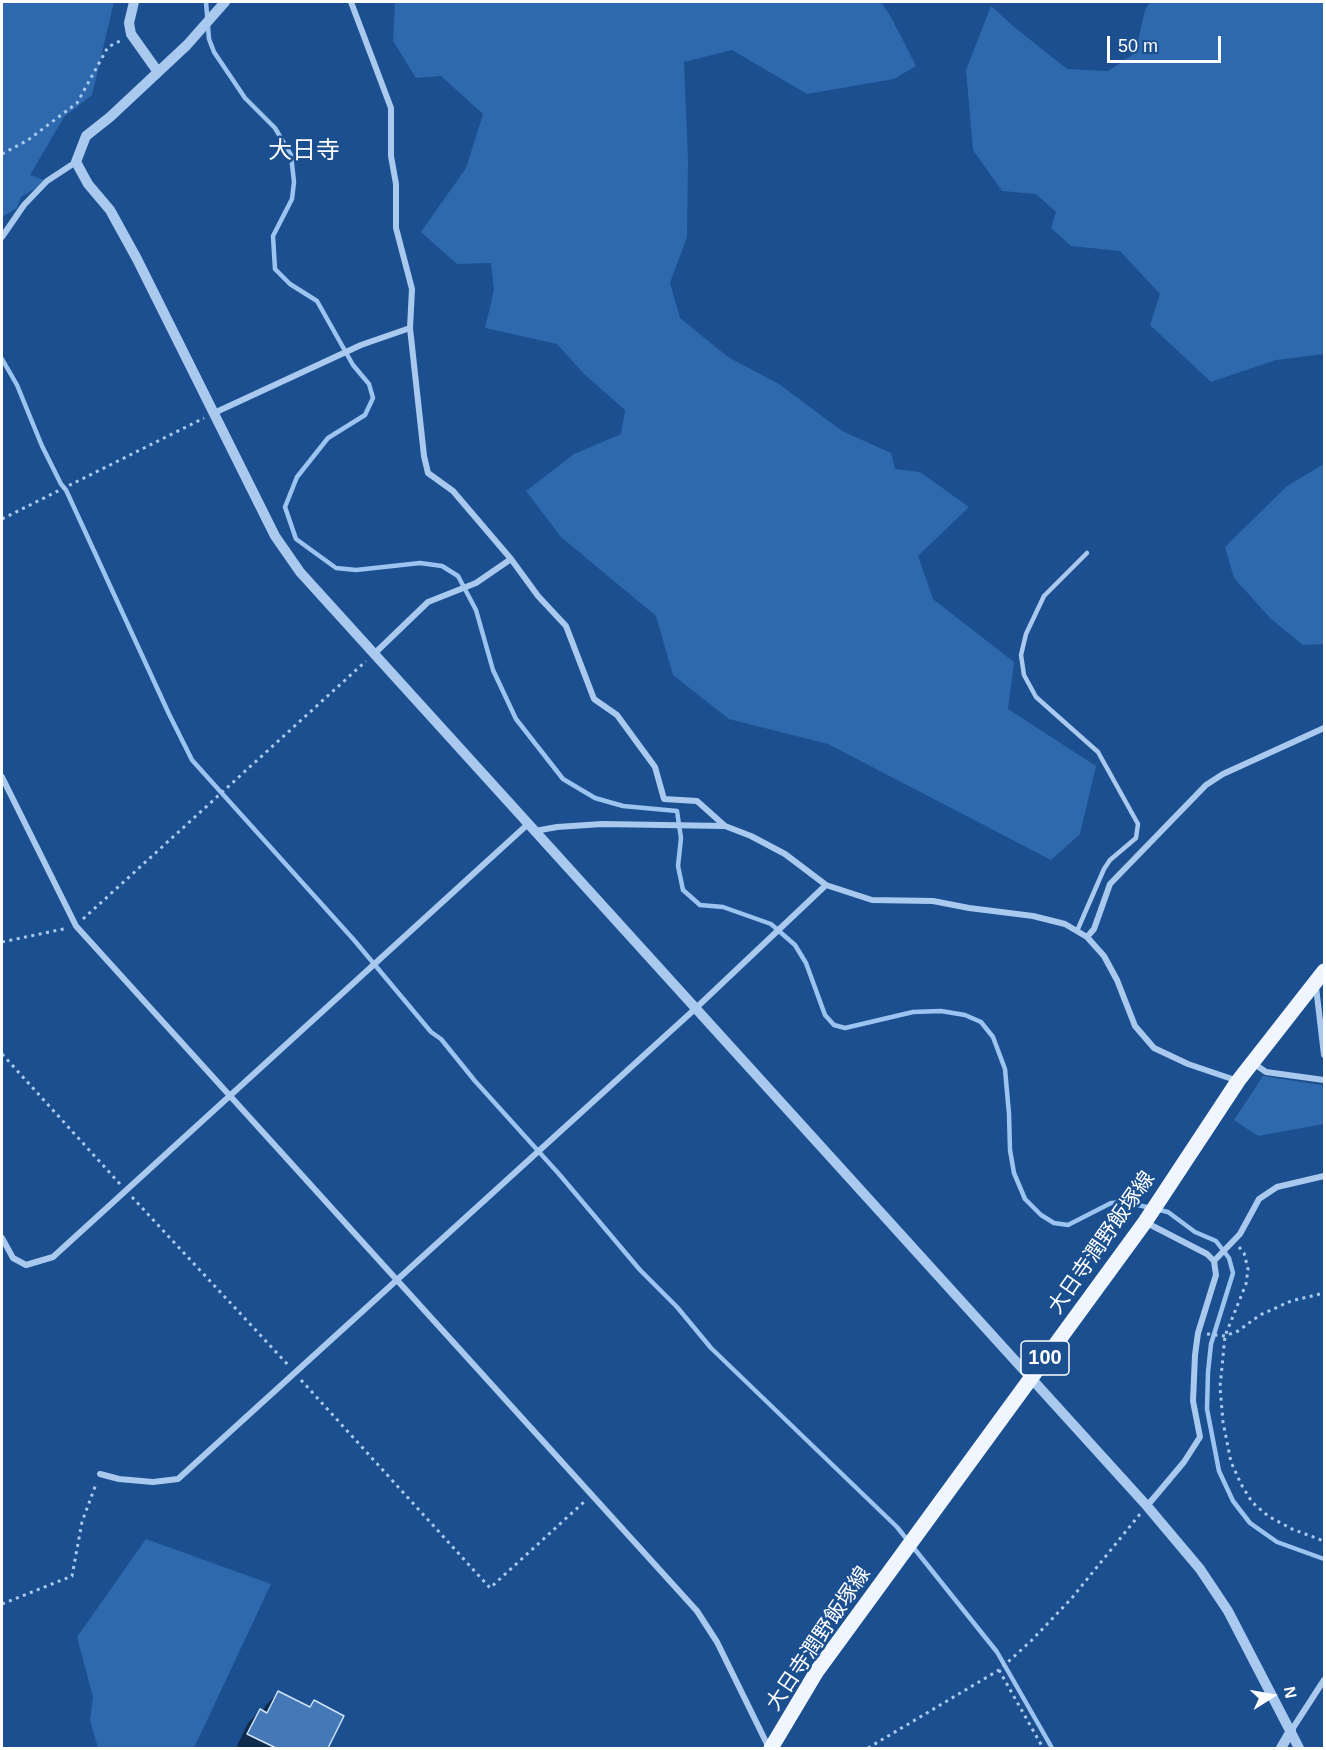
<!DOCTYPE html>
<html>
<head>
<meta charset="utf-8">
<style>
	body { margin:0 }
	#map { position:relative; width:1326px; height:1750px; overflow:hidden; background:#1b4f8f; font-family:Helvetica,sans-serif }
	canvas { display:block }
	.frame { position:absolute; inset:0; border:3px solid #fff; pointer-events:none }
	.north { position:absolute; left:1242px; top:1666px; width:60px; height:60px; -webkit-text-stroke:4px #1b4f8f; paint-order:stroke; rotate:79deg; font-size:16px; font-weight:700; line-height:24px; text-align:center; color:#fff }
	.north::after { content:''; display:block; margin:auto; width:21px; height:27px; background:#fff; clip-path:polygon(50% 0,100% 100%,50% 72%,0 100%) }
	.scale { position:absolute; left:1107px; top:36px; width:114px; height:27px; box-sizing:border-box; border:3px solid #fff; border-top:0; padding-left:8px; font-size:18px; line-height:21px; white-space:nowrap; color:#fff; -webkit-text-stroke:4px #1b4f8f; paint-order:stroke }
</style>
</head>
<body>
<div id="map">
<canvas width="1326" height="1750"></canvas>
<div class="frame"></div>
<div class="north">N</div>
<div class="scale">50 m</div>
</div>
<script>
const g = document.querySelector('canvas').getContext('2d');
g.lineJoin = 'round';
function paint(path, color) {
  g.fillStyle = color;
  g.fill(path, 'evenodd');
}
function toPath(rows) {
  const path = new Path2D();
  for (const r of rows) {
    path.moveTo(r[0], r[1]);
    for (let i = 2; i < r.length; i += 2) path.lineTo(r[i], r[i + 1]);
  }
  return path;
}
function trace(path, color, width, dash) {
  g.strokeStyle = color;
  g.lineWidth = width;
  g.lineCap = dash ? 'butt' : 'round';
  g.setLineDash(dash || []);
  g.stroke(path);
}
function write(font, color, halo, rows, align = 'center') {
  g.font = font + ' Helvetica,"Noto Sans JP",sans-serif';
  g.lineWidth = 5;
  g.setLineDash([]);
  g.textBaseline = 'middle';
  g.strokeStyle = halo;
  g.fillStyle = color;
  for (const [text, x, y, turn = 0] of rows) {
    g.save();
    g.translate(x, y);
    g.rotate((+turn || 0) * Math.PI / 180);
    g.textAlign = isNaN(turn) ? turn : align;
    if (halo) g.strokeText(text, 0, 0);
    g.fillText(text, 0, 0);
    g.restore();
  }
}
const green = toPath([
	[2,2,114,2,92,95,64,117,30,175,47,181,21,197,17,208,2,217],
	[395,2,881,2,891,17,916,66,894,79,807,94,732,50,684,62,688,160,687,237,670,283,680,318,728,357,779,384,842,431,891,453,895,469,920,472,969,507,918,556,933,599,1014,662,1008,709,1096,766,1080,834,1051,860,828,744,729,719,673,675,656,616,561,537,526,491,574,454,621,434,625,410,584,374,557,344,485,328,494,290,491,263,457,264,421,232,466,168,483,114,441,76,416,78,393,41],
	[1150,2,1324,2,1324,354,1276,360,1211,382,1150,325,1160,294,1120,251,1071,246,1051,228,1056,212,1036,194,1002,191,973,150,966,70,991,6,1013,26,1067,69,1108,71,1135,53,1145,10],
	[1324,464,1324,644,1303,645,1271,619,1234,578,1225,547,1287,486],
	[1263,1076,1321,1085,1324,1087,1324,1124,1258,1136,1234,1120],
	[146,1539,271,1584,194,1748,98,1748,90,1720,93,1697,77,1637]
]);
const shadow = toPath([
	[278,1693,308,1708,314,1702,342,1717,326,1748,241,1748,237,1746,248,1723,260,1711,262,1712,266,1705]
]);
const stream = toPath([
	[206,2,209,39,214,52,245,98,275,128,291,155,294,182,292,199,273,236,275,269,290,284,317,301,353,365,369,384,373,398,365,415,328,438,297,477,285,507,296,539,336,568,356,570,420,563,442,566,458,576,476,610,493,670,516,719,563,779,595,798,623,806,677,811,681,838,678,866,683,890,700,905,723,907,771,924,795,945,806,963,825,1015,834,1025,845,1028,913,1012,941,1011,965,1015,981,1022,993,1037,1005,1069,1009,1114,1010,1150,1014,1173,1025,1199,1041,1215,1054,1223,1068,1225,1111,1203,1125,1202,1168,1212,1195,1232,1216,1241,1229,1258,1233,1273,1211,1344,1208,1372,1207,1409,1219,1471,1233,1501,1250,1523,1277,1542,1324,1559],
	[2,359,17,385,42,446,61,484,66,490,169,714,192,760,354,940,431,1032,441,1039,475,1081,559,1174,640,1270,677,1307,711,1348,897,1527,997,1652,1052,1748]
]);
const building = toPath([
	[278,1691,310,1707,314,1700,344,1716,328,1748,276,1748,247,1734,260,1709,267,1713,278,1691]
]);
const path = toPath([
	[2,154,28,140,77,103,108,47,122,40],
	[2,519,204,418],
	[83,919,366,661],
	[2,942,68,928],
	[2,1054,120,1184],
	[132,1197,289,1366],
	[1239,1247,1244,1253,1248,1269,1246,1284,1225,1336,1220,1387,1223,1422,1231,1462,1241,1484,1252,1502,1268,1516,1292,1529,1324,1541],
	[1207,1334,1225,1336,1238,1331,1260,1315,1291,1301,1324,1293],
	[301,1380,490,1588,585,1501],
	[2,1604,72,1576,82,1522,96,1484],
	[999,1670,1043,1748],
	[868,1748,999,1670,1031,1641,1071,1599,1140,1514]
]);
const service = toPath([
	[1077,931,1104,869,1110,860,1136,838,1138,824,1098,752,1036,697,1024,675,1021,655,1026,634,1044,596,1087,553]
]);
const minor = toPath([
	[351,2,391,108,391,156,396,184,396,228,412,289,410,328,424,456,428,473,453,491,511,559,538,596,566,626,594,699,617,715,655,767,664,799,697,801,725,826,751,836,785,854,826,885,872,900,933,901,969,908,1033,916,1065,924,1087,937,1104,956,1117,980,1135,1026,1154,1048,1188,1064,1238,1081],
	[2,237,24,205,47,181,76,162],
	[214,413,361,345,410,328],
	[374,654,428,602,476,583,511,559],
	[2,777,76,926,697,1611,717,1642,769,1748],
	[535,831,557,827,602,824,724,826],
	[1087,937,1094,929,1110,884,1206,785,1223,774,1324,728],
	[1316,987,1324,1055],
	[1253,1063,1266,1072,1324,1080],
	[1145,1222,1207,1254,1214,1261,1216,1275,1198,1333,1195,1355,1193,1401,1200,1437,1184,1462,1147,1506],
	[2,1238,13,1258,26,1265,53,1257,528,824],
	[1214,1261,1240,1234,1259,1199,1277,1187,1324,1176],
	[100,1474,119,1479,153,1482,178,1479,696,1008,826,885],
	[1291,1731,1324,1680]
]);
const tertiary = toPath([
	[134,2,129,23,131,34,158,72],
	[225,2,187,45,110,117,86,136,76,162,88,184,110,210,137,259,275,536,300,572,1147,1506,1200,1569,1228,1611,1299,1748],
	[1281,1748,1291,1731]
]);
const primary = toPath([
	[771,1748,817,1671,1145,1222,1238,1081,1324,971]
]);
const shields = [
	[1045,1358,48]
];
const shieldNames = [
	["100",1045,1358]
];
const streetNames = [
	["大日寺潤野飯塚線",1102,1243,-55],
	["大日寺潤野飯塚線",819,1639,-56]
];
const quarterNames = [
	["大日寺",304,151]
];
paint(green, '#2e69ad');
paint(shadow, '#0007');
trace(stream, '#9cc4f0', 4.5);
paint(building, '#4478b7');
trace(building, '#cfe3fa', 1.5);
trace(path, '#a9c9ee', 3, [3, 4.5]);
trace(service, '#a9c9ee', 4.5);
trace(minor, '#a9c9ee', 6);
trace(tertiary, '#a9c9ee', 10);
trace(primary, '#f0f6ff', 15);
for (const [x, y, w] of shields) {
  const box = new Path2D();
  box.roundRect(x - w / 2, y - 17, w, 34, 4.5);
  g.fillStyle = '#1b4f8f';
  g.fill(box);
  trace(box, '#fff', 1.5);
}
write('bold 20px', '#fff', null, shieldNames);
write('21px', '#fff', '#1b4f8f', streetNames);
write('24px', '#fff', '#1b4f8f', quarterNames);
</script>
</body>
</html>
